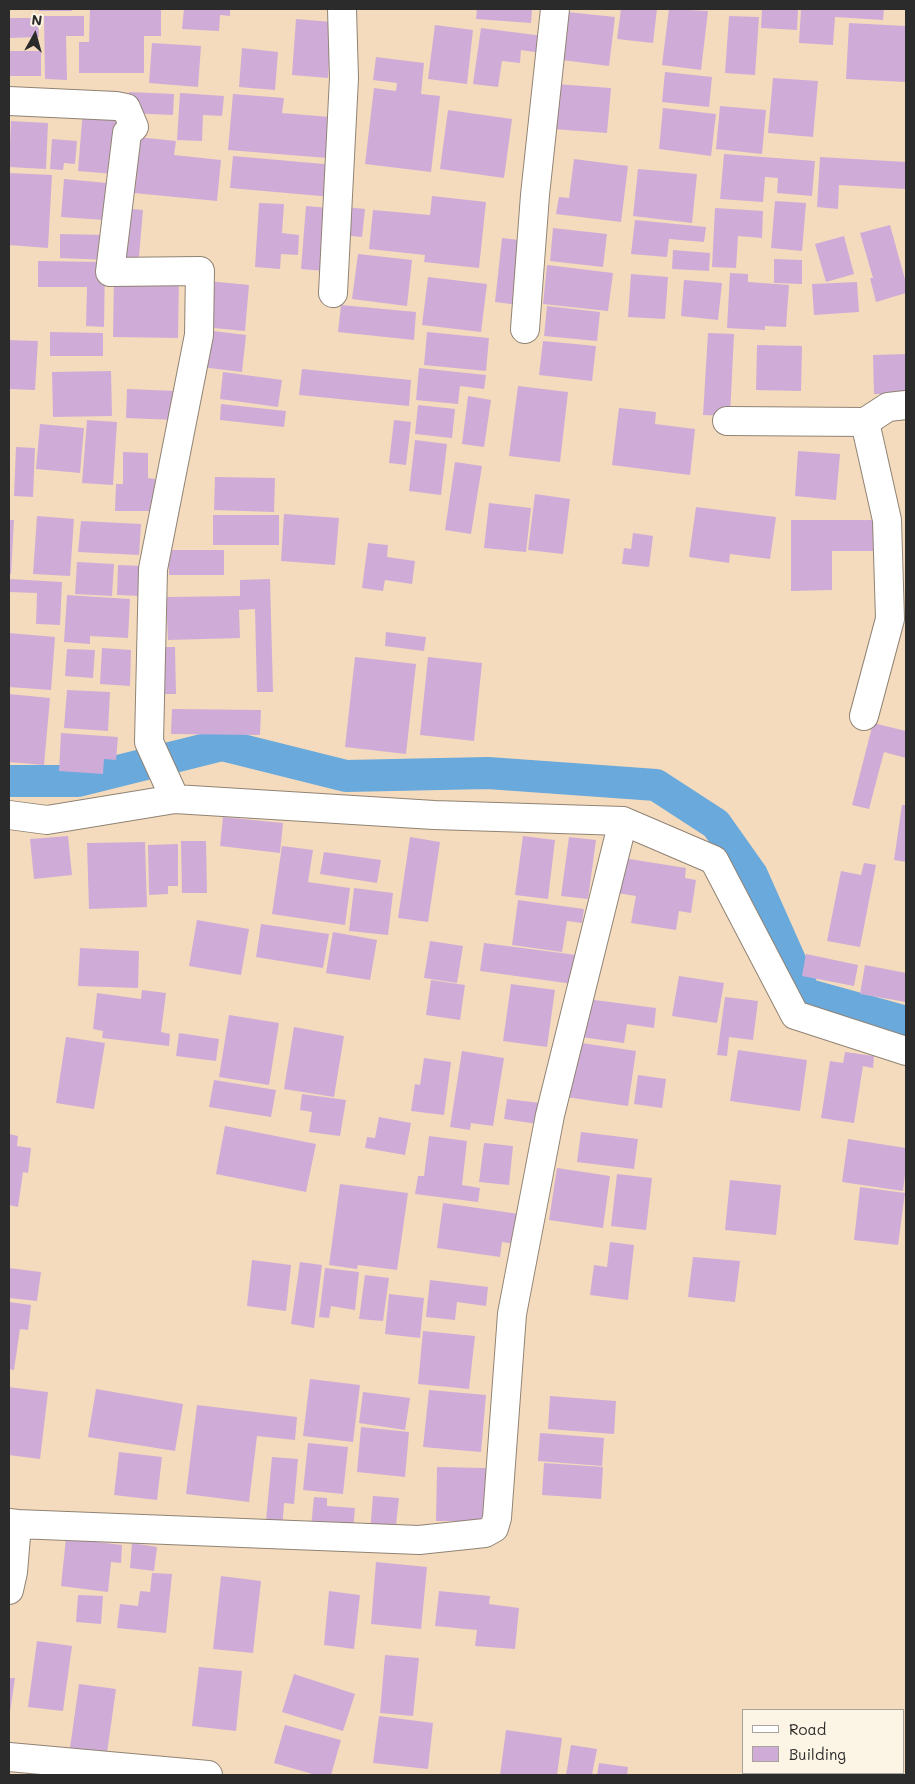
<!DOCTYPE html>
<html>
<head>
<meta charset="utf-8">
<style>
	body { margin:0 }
	#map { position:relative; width:915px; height:1784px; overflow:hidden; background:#f4dbbd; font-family:Mali,sans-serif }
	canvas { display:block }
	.frame { position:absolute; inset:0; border:10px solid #2b2b2b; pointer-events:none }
	.legend { position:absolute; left:742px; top:1709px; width:162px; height:65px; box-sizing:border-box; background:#fcf5e5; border:1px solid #a8a49b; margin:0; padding:6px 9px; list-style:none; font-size:15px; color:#2b2b2b }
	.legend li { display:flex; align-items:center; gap:10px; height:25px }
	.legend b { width:25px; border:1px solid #a8a49b }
	.north { position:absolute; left:10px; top:10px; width:50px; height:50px; -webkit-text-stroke:4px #fcf5e5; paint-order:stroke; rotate:7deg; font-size:14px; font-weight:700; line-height:20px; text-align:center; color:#2b2b2b }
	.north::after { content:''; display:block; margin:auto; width:18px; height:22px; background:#2b2b2b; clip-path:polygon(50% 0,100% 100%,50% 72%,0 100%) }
</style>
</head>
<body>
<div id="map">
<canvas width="915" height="1784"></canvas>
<div class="frame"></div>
<ul class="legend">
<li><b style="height:6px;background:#fff"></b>Road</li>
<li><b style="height:14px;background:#cfacd7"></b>Building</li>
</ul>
<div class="north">N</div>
</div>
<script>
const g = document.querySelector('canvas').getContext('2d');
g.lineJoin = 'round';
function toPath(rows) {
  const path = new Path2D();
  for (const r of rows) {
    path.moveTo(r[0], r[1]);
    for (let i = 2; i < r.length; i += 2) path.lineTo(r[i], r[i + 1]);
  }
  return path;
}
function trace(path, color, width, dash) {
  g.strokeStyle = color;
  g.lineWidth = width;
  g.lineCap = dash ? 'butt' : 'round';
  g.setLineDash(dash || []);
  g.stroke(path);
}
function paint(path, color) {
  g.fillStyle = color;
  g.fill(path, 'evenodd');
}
const canal = toPath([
	[9,781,78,781,222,745,346,776,488,773,656,785,716,824,752,875,805,994,906,1022]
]);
const building = toPath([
	[39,9,72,9,72,11,39,11],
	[90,9,161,9,161,36,144,36,144,73,79,73,79,42,89,42],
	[184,9,230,9,230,16,220,15,219,31,182,29],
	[477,9,532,9,531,23,476,19],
	[621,9,657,9,653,43,617,39],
	[669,9,708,11,701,70,662,65],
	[762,9,798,9,797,30,761,28],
	[801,9,884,9,883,20,835,17,833,45,799,43],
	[567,12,615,17,609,66,562,60],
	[44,16,84,16,84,36,66,36,67,80,45,79],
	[729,16,759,17,755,75,725,73],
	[9,18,38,18,39,37,9,38],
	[296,19,332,22,328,78,292,75],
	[849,23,906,26,906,82,846,79],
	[435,25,473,30,467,84,428,79],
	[481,28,543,36,541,53,521,50,520,63,502,61,498,87,473,84],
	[152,43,201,46,198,87,149,83],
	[242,48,278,52,275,90,239,87],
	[9,51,41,51,41,76,9,76],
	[376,57,424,63,421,94,440,96,431,172,365,164,374,88,396,91,397,83,373,80],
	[665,72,712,77,709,107,662,102],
	[773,78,818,81,813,137,768,133],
	[556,84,611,88,607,133,552,129],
	[129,92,174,94,173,115,128,113],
	[180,93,224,96,222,116,203,115,202,141,177,140],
	[233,94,284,98,282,113,330,117,327,158,228,150],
	[720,106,766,110,762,154,716,149],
	[663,108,716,114,711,156,659,149],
	[83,109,126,112,114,174,78,171],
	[448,110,512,119,504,178,440,169],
	[11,121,48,123,46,169,9,167],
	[128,136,176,141,174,155,221,160,217,201,123,192],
	[52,139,77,141,75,164,64,163,63,170,50,169],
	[724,154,815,161,812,196,777,193,778,178,765,177,763,202,720,199],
	[233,156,335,165,332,197,230,188],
	[820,157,906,162,906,189,839,185,838,209,817,207],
	[574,159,628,166,621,222,556,214,559,197,569,198],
	[638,169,697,174,692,223,633,216],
	[9,173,52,175,48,248,9,245],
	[64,179,107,183,104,220,61,217],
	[432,196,486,202,479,268,424,262,425,255,369,249,373,210,430,215],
	[775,201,806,203,802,251,771,248],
	[259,203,284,204,282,233,299,235,298,255,281,254,280,269,255,267],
	[306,206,329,208,324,271,301,269],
	[346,207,365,209,362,237,342,235],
	[123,208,143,210,138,268,117,266],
	[715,208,763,211,762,238,738,236,736,268,712,267],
	[635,220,706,227,704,242,669,239,667,257,631,254],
	[890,225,906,283,906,293,876,302,870,278,873,278,860,233],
	[553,228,607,234,603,267,550,261],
	[60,234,107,235,107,260,60,258],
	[844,236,854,274,826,282,815,244],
	[502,238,527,241,519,305,495,302],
	[673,250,710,253,709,271,672,269],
	[358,254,412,260,407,306,352,299],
	[774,259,802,260,802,284,774,283],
	[38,261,105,262,104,327,86,326,87,287,38,287],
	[547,265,613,273,608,311,543,304],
	[730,273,748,274,748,282,789,285,786,327,765,326,765,330,727,328],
	[631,274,668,277,665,319,628,317],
	[114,277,179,277,178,338,113,337],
	[428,277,487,284,481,332,422,325],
	[684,280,722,283,718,320,681,316],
	[208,281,249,285,245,331,203,327],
	[857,282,859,312,814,315,812,284],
	[341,305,416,312,414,340,338,332],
	[547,306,600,312,597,341,544,336],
	[205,330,246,335,242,372,201,367],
	[50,332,103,333,103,356,50,356],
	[427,332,489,338,486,371,424,365],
	[708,333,734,334,730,416,703,415],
	[9,340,38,341,35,390,9,389],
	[543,341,596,346,592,381,539,375],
	[757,345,802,346,801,391,756,390],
	[906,354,906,394,874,394,873,355],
	[419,368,486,375,484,389,460,386,458,404,416,400],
	[302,369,411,380,409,406,299,395],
	[111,371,112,416,53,417,52,372],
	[223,372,282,380,278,407,220,399],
	[518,386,568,392,560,462,509,456],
	[127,389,177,391,176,420,126,418],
	[468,396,491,400,484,447,462,444],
	[221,404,286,411,284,427,220,420],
	[418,405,455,409,452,438,415,434],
	[619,408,656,412,655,424,695,429,690,475,612,465],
	[87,420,117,422,113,485,82,483],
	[394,420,411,422,406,465,389,463],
	[40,424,84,428,80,473,36,469],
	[415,440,447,444,441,495,409,491],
	[16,447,35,448,33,497,14,496],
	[798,451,840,454,836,500,795,496],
	[123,452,148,453,148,478,155,479,154,511,115,511,116,484,123,484],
	[455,462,482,466,471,534,445,530],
	[215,477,275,478,274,512,214,510],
	[535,494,570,499,563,554,528,550],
	[489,503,531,508,526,552,484,548],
	[696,507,776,517,770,559,730,554,729,563,689,557],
	[284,514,339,518,335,565,281,561],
	[213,515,279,515,279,545,213,545],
	[37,516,74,519,70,576,33,574],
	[9,520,14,520,11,574,9,574],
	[791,520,878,520,878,551,832,551,832,590,791,591],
	[81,521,141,524,139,555,78,552],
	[633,533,653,536,649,567,622,564,624,548,631,549],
	[368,543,388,545,387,557,415,561,412,584,385,580,383,591,362,588],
	[169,550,224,550,224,575,169,575],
	[77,562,114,564,112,596,75,594],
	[118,565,143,566,142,596,117,595],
	[9,579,62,582,60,625,36,624,37,593,9,592],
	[270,579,273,692,257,692,255,609,239,610,240,638,168,640,166,597,240,596,240,580],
	[67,595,130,599,128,638,90,636,90,644,64,642],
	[386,632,426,637,424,651,385,646],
	[9,633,55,637,51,690,9,687],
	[159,647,175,647,176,694,160,694],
	[102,648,131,650,130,686,100,684],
	[67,649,95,650,93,678,65,676],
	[355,657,416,664,406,754,345,747],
	[428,657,482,663,474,741,420,735],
	[67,690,110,692,108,731,64,728],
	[9,694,50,698,44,765,9,762],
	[172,709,261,710,260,735,171,734],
	[873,723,906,731,906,758,884,752,869,809,852,805],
	[61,733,118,737,116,760,104,759,103,774,59,771],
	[902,805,906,805,906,862,894,860],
	[223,817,283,823,280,853,220,846],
	[68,836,72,875,34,879,30,839],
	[523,836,555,840,548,899,515,895],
	[410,837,440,842,428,922,398,918],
	[569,837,596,840,588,899,561,896],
	[181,841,206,841,207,893,182,893],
	[145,842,147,907,89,909,87,843],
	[178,844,178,886,168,886,168,894,149,895,148,845],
	[282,846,313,850,308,882,350,888,345,925,272,914],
	[324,852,381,860,377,883,320,874],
	[623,858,686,868,685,878,696,880,691,913,679,911,676,930,631,923,636,896,617,893],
	[864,863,876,865,860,947,827,941,841,871,861,875],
	[354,888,393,893,388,935,349,931],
	[518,900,584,909,582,923,567,921,562,952,512,945],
	[197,920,249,929,241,975,189,966],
	[261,924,329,934,323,968,256,957],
	[333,932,377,940,370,980,326,973],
	[430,941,463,946,457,983,424,978],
	[484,943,584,956,580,985,480,971],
	[80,948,139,951,138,988,78,986],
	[806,954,858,965,854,986,802,976],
	[865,965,906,973,906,1002,860,994],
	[679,976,724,983,717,1023,672,1016],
	[431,980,465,985,460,1020,426,1015],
	[511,984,555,990,547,1047,503,1041],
	[142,990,166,993,161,1032,170,1034,169,1046,102,1038,103,1031,93,1029,97,993,141,999],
	[725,997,758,1001,753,1040,729,1037,727,1056,717,1055],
	[587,999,656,1008,654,1028,627,1024,624,1043,581,1037],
	[229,1015,279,1023,269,1085,219,1077],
	[294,1027,344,1036,334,1097,284,1089],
	[179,1033,219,1039,216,1061,176,1056],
	[66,1037,105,1043,94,1109,56,1103],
	[575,1042,636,1051,628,1106,566,1097],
	[738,1050,807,1060,800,1111,730,1101],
	[462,1051,504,1058,493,1126,471,1123,470,1130,450,1127],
	[845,1052,874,1056,873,1068,863,1066,854,1123,821,1118,830,1061,843,1063],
	[424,1058,451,1062,444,1115,411,1111,415,1084,420,1085],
	[638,1075,666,1079,662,1108,634,1104],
	[214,1080,276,1090,271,1117,209,1107],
	[302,1094,346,1100,340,1136,309,1132,312,1112,300,1110],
	[507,1099,540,1103,537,1124,504,1119],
	[379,1117,411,1123,405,1155,365,1148,367,1137,375,1138],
	[225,1126,316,1144,306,1192,216,1174],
	[581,1132,638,1139,634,1169,577,1162],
	[9,1134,18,1136,17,1146,31,1148,28,1173,23,1172,18,1207,9,1205],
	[429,1136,467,1141,462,1185,480,1188,478,1202,415,1194,418,1176,424,1176],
	[848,1139,906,1148,906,1167,903,1191,842,1182],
	[484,1143,513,1146,509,1185,479,1182],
	[557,1168,610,1176,603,1228,549,1220],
	[617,1174,652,1178,646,1230,611,1226],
	[730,1180,781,1185,776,1235,725,1230],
	[340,1184,408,1193,397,1270,358,1265,357,1269,329,1265],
	[860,1187,905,1193,898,1245,854,1240],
	[443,1203,519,1214,515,1244,502,1242,500,1257,437,1248],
	[610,1242,634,1245,628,1300,590,1295,594,1265,607,1267],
	[693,1257,740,1261,735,1302,688,1297],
	[252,1260,291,1265,286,1311,247,1306],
	[300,1262,322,1265,314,1328,291,1324],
	[9,1268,41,1272,37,1301,9,1298],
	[325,1268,359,1272,355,1310,331,1306,329,1318,319,1317],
	[365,1275,389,1278,383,1321,359,1319],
	[430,1280,488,1287,486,1306,457,1302,455,1320,426,1317],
	[389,1294,424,1298,420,1338,385,1334],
	[9,1302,31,1305,28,1330,20,1329,14,1370,9,1369],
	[423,1331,475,1336,469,1389,418,1384],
	[310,1379,360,1385,353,1442,303,1436],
	[9,1387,48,1392,40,1459,9,1455],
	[96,1389,183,1404,175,1451,88,1437],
	[429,1390,486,1395,481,1452,423,1447],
	[363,1392,410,1398,405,1430,359,1423],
	[550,1396,616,1401,614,1434,548,1429],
	[197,1405,297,1417,295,1440,257,1436,249,1502,186,1494],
	[361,1427,409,1432,405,1477,357,1472],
	[540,1433,604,1438,602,1466,538,1461],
	[308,1443,348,1447,343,1494,303,1490],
	[119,1452,162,1457,157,1500,114,1495],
	[272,1457,298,1459,294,1504,284,1503,282,1532,265,1531],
	[544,1463,603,1467,601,1499,542,1495],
	[437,1467,486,1468,485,1521,436,1521],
	[373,1496,399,1498,395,1534,370,1532],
	[314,1497,327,1498,327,1506,355,1508,353,1530,311,1527],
	[66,1538,122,1545,121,1563,111,1562,108,1592,61,1586],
	[132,1543,157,1547,154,1571,130,1568],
	[376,1562,427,1567,421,1629,371,1624],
	[152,1573,172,1574,166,1633,117,1628,120,1604,138,1606,140,1591,150,1592],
	[221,1576,261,1581,253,1653,213,1649],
	[329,1591,360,1595,354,1649,324,1645],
	[439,1591,490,1596,489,1604,519,1608,515,1649,475,1646,477,1630,435,1626],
	[78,1595,103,1596,101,1624,76,1622],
	[37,1641,72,1646,63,1711,28,1707],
	[385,1655,419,1658,413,1716,380,1713],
	[199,1667,242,1671,236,1731,192,1726],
	[294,1674,355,1694,343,1731,282,1712],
	[9,1678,15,1678,10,1712,9,1712],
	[79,1684,116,1689,107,1753,70,1748],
	[379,1716,433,1723,428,1769,373,1763],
	[285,1725,341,1740,331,1775,316,1775,274,1763],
	[506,1730,562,1738,557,1775,500,1775],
	[571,1745,597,1749,592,1775,566,1775],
	[599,1763,628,1767,627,1775,597,1775]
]);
const minor = toPath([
	[9,101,116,106,126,108,134,127,127,133,110,272,200,271,199,335,153,569,149,742,175,799],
	[333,293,344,78,342,9],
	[525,329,535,195,555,9],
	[727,421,865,422],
	[864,716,890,619,887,520,865,422,888,407,906,405],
	[9,815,47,820,175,799,434,815,623,821,714,860,795,1015,906,1051],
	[9,1523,17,1524,13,1572,9,1590],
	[17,1524,419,1540,485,1533,494,1528,497,1518,512,1314,550,1115,623,821],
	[9,1757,208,1775]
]);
trace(canal, '#69a9dc', 32);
paint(building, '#cfacd7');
trace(minor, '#908374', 30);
trace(minor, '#fff', 28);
</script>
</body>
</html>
